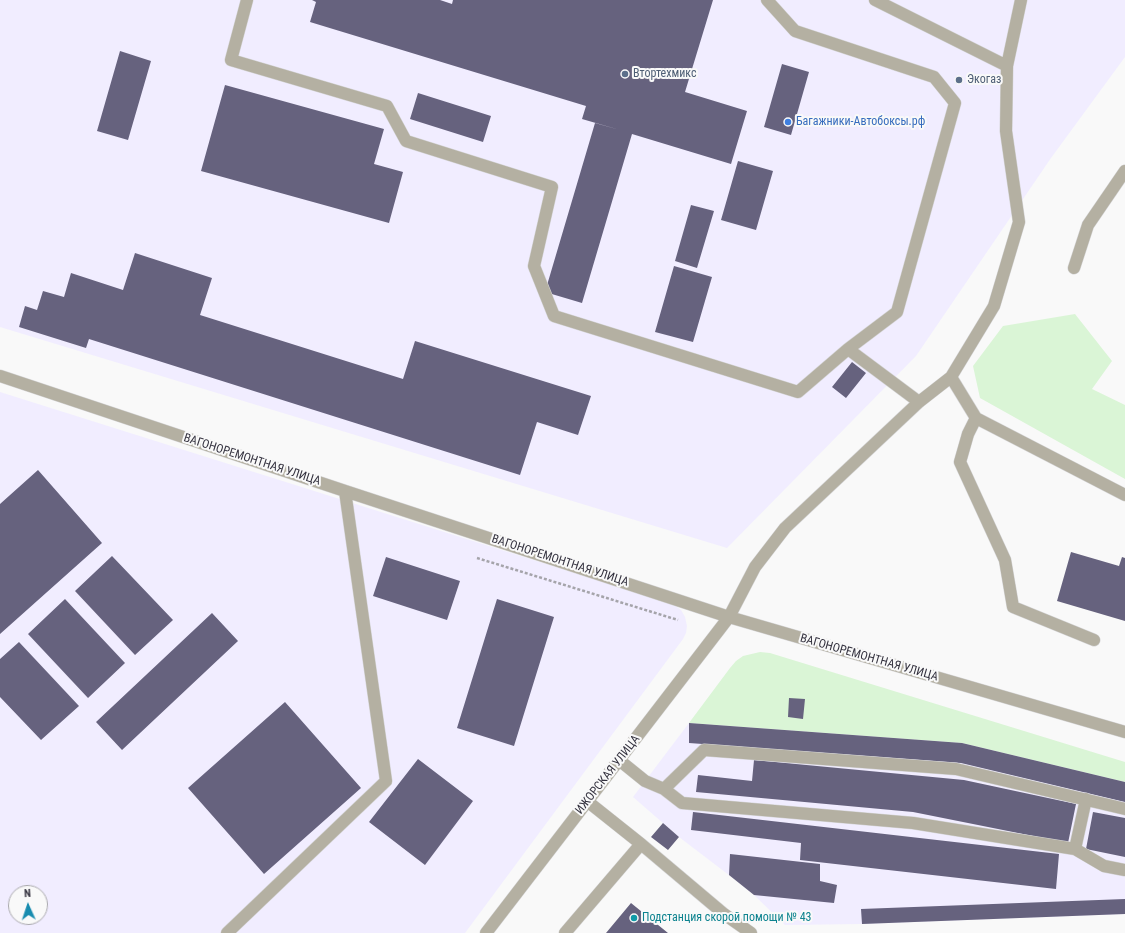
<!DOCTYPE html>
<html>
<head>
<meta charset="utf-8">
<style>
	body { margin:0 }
	#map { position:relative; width:1125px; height:933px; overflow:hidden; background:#f9f9f9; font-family:"Roboto Condensed",sans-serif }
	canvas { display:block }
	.north { position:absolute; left:8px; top:885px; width:40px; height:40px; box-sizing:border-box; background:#f9f9f9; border:1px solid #aaa9ae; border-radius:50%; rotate:357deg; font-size:11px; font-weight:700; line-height:16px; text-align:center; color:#33313e }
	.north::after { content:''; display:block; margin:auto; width:14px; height:18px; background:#188caf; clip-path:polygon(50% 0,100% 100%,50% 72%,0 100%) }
</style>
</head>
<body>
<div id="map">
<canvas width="1125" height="933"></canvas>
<div class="north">N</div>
</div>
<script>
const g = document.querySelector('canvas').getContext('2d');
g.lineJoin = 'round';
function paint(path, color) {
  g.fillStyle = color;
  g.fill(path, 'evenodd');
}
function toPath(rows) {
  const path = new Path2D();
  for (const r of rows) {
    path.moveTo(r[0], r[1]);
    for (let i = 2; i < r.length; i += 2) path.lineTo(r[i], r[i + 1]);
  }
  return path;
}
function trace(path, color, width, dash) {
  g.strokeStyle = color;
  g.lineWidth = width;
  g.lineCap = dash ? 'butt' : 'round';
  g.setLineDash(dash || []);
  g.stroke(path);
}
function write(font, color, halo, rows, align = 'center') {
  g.font = font + ' "Roboto Condensed",sans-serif';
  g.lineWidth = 4;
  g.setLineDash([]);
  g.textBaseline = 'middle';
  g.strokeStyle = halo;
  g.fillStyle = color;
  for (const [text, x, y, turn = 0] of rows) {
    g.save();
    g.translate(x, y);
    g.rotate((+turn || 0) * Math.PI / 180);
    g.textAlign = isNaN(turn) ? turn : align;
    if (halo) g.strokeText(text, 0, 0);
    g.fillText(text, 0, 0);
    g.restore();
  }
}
const industrial = toPath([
	[0,0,1125,0,1125,57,1051,158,916,356,727,548,0,327],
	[0,392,673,604,681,610,685,617,687,626,686,633,683,639,465,933,0,933],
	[16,893,40,893,40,917,16,917],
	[689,723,962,743,1125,782,1125,914,862,924,785,925,754,895,738,882,679,837,633,797]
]);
const green = toPath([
	[1075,314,1112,361,1092,389,1125,405,1125,479,980,398,973,366,1003,326],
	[760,652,770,653,1125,762,1125,782,962,743,689,723,730,668,736,661,743,656]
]);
const building = toPath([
	[312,0,440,0,452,4,453,0,713,0,685,92,747,111,731,164,632,134,582,303,545,292,595,123,620,130,582,119,586,106,310,22,316,2],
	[120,51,151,61,128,140,97,131],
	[782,64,809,72,791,135,764,127],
	[225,85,384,129,374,164,403,172,389,223,201,171],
	[418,93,491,116,483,142,410,119],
	[738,161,773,171,756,230,721,220],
	[691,205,714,211,697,268,675,261],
	[135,253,212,278,200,315,403,379,415,341,591,396,578,435,537,422,520,475,89,339,86,348,19,327,25,306,37,310,43,291,64,297,71,273,123,290],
	[674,266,712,277,693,342,655,332],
	[852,362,866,373,846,398,832,387],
	[38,470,102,543,0,634,0,504],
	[1071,552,1119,566,1122,557,1125,558,1125,621,1057,601],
	[112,556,173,620,135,655,75,591],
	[386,557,460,581,447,620,373,596],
	[65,599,125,663,88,698,28,634],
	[497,599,554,617,514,746,457,728],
	[212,613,238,641,122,750,96,722],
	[19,642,79,706,41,740,0,697,0,659],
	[789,698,805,699,803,719,788,717],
	[285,702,361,788,264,874,188,788],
	[689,723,962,743,1125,782,1125,802,961,763,689,743],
	[418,759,473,801,425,865,369,822],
	[754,760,964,780,1076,804,1068,843,913,812,696,792,698,775,752,781],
	[693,812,1059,854,1056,889,800,860,801,843,691,830],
	[1093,812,1125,818,1125,857,1086,849],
	[663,823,679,837,668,850,651,837],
	[730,854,820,864,820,881,837,885,834,903,754,895,729,875],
	[1125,899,1125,914,862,924,861,909],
	[631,903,668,933,606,933]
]);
const path = toPath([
	[477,558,678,620]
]);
const minor = toPath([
	[247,0,231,60,387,106,406,141,552,187,534,266,554,316,798,392,848,349,919,402,785,528,755,567,729,617,486,933],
	[767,0,795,31,934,77,955,103,897,312,848,349],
	[875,0,1007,66],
	[1074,268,1088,225,1125,171],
	[0,376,345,491,729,617,1125,732],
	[951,377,976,418,1125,495],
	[919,402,951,377,994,306,1019,222,1006,131,1007,66,1021,0],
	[976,418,968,434,960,462,1005,560,1013,607,1094,640],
	[619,760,645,781,664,789],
	[587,801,641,844,724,914,751,933],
	[1125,809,956,769,704,750,664,789,682,803,913,823,1075,849,1104,866,1125,870],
	[1075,849,1086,799],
	[227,933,386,781,345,491],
	[565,933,641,844]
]);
const markers = [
	[625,74,4,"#5c6f8a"],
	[959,80,4,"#5c6f8a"],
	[788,122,4,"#3f7fe0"],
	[634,918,4,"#0f9aa8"]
];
const serviceNames = [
	["Втортехмикс",633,74],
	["Экогаз",967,80]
];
const shopNames = [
	["Багажники-Автобоксы.рф",796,122]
];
const streetNames = [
	["ВАГОНОРЕМОНТНАЯ УЛИЦА",252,460,18],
	["ВАГОНОРЕМОНТНАЯ УЛИЦА",560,561,18],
	["ВАГОНОРЕМОНТНАЯ УЛИЦА",869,658,16],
	["ИЖОРСКАЯ УЛИЦА",608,775,-52]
];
const cultureNames = [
	["Подстанция скорой помощи № 43",642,918]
];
paint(industrial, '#f1edff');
paint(green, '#daf5d6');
paint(building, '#66627e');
trace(minor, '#d5d5d7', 13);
trace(path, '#a5a4aa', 2.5, [3, 2]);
trace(minor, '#b4b0a2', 12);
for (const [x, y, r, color] of markers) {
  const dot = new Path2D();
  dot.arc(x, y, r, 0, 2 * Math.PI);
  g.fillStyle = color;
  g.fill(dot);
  trace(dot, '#f9f9f9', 1.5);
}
write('12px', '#4e5e75', '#f9f9f9', serviceNames, 'left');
write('12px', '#366cbe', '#f9f9f9', shopNames, 'left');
write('12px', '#33313e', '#f9f9f9', streetNames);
write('12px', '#0d838f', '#f9f9f9', cultureNames, 'left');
</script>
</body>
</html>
